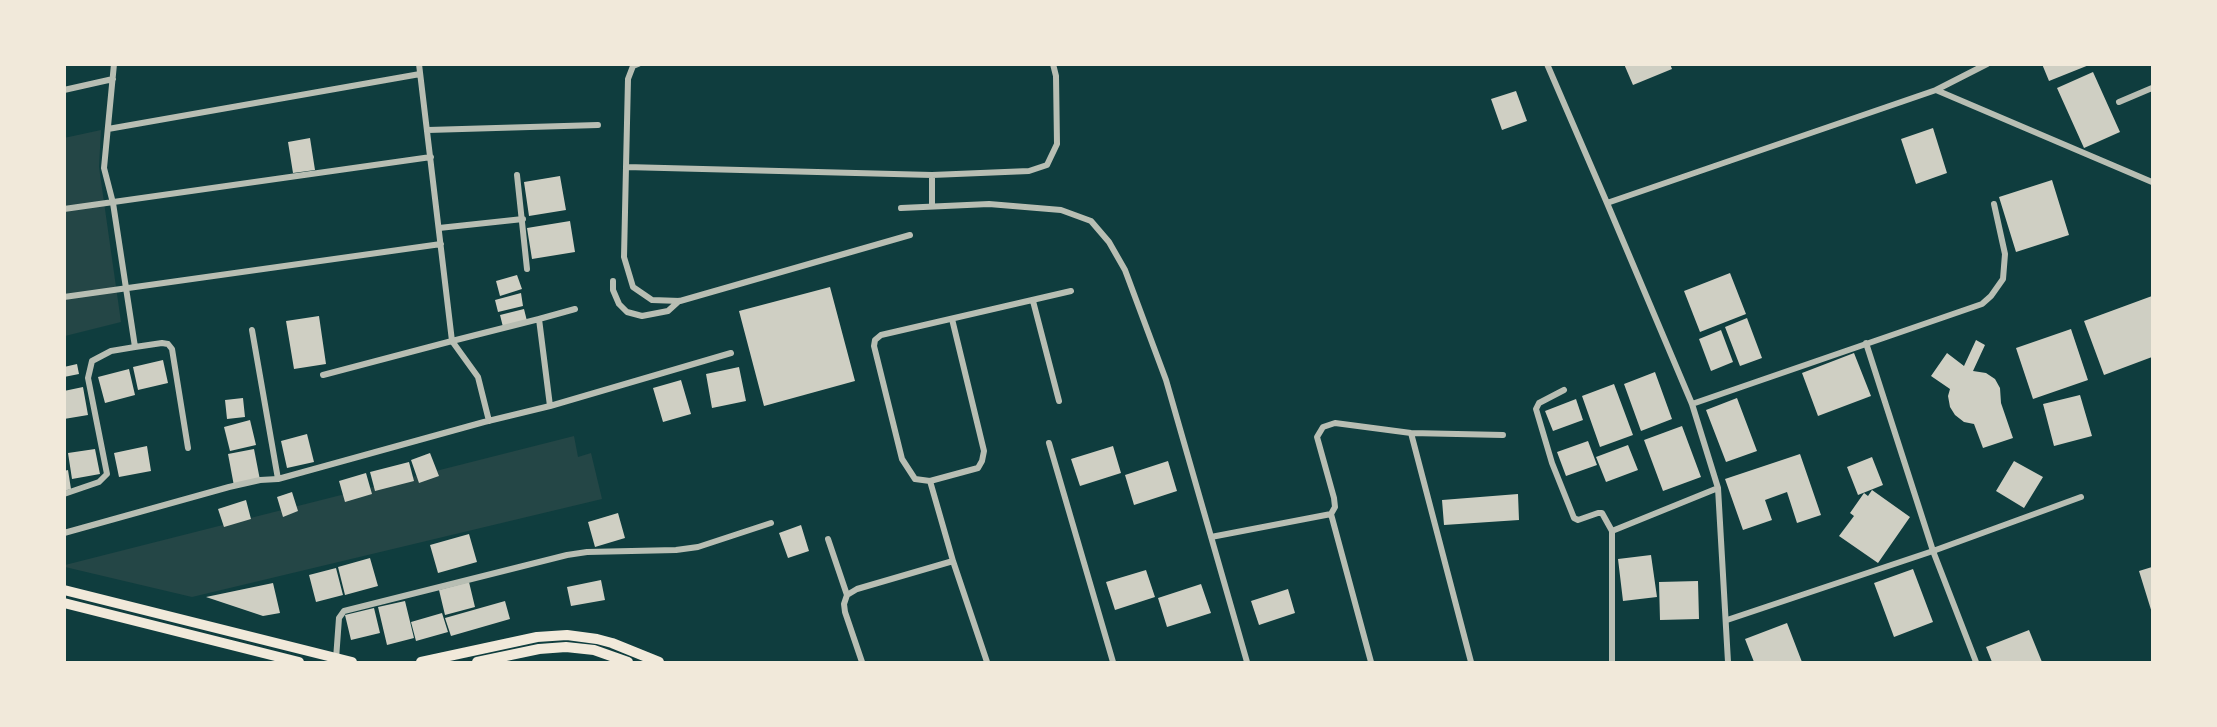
<!DOCTYPE html>
<html>
<head>
<meta charset="utf-8">
<style>
	body { margin:0 }
	#map { position:relative; width:2217px; height:727px; overflow:hidden; background:#0f3d3e; font-family:"Noto Sans",sans-serif }
	canvas { display:block }
	.frame { position:absolute; inset:0; border:66px solid #f1e9da; pointer-events:none }
</style>
</head>
<body>
<div id="map">
<canvas width="2217" height="727"></canvas>
<div class="frame"></div>
</div>
<script>
const g = document.querySelector('canvas').getContext('2d');
g.lineJoin = 'round';
function paint(path, color) {
  g.fillStyle = color;
  g.fill(path, 'evenodd');
}
function toPath(rows) {
  const path = new Path2D();
  for (const r of rows) {
    path.moveTo(r[0], r[1]);
    for (let i = 2; i < r.length; i += 2) path.lineTo(r[i], r[i + 1]);
  }
  return path;
}
function trace(path, color, width, dash) {
  g.strokeStyle = color;
  g.lineWidth = width;
  g.lineCap = dash ? 'butt' : 'round';
  g.setLineDash(dash || []);
  g.stroke(path);
}
const green = toPath([
	[101,130,99,167,121,322,65,336,64,138],
	[574,436,578,457,591,453,602,499,192,597,65,567,65,565]
]);
const building = toPath([
	[1624,64,1670,64,1672,69,1633,85],
	[2042,64,2089,64,2089,65,2049,81],
	[2093,72,2120,132,2084,148,2057,88],
	[1516,91,1527,121,1502,130,1491,99],
	[1933,128,1947,173,1916,184,1901,139],
	[310,138,315,170,293,173,288,142],
	[560,176,566,210,529,216,524,182],
	[2052,180,2069,235,2016,252,1999,197],
	[570,221,575,252,532,259,527,228],
	[1730,273,1746,314,1700,332,1684,291],
	[517,275,522,289,500,296,496,281],
	[830,287,855,381,764,406,739,311],
	[521,293,523,306,498,312,495,300],
	[2152,296,2152,357,2104,375,2084,321],
	[524,309,527,321,503,327,500,315],
	[319,316,326,364,294,369,286,321],
	[1747,318,1762,358,1740,366,1725,327],
	[2071,329,2088,380,2033,399,2016,348],
	[1721,330,1733,362,1711,371,1699,339],
	[1976,340,1985,345,1973,371,1986,373,1995,379,2000,388,2001,403,2013,438,1983,448,1974,424,1964,422,1955,415,1950,407,1948,396,1950,389,1931,376,1947,353,1964,366],
	[1854,353,1871,396,1818,416,1802,373],
	[163,360,168,383,138,390,133,367],
	[77,364,79,374,64,377,64,367],
	[739,367,746,401,712,408,706,374],
	[129,369,135,395,105,403,98,377],
	[1655,372,1672,419,1641,431,1624,384],
	[681,380,691,414,663,422,653,388],
	[1614,384,1633,435,1600,447,1582,396],
	[83,387,88,415,64,419,64,391],
	[2080,395,2092,436,2054,446,2043,404],
	[243,398,245,417,227,419,225,400],
	[1737,398,1757,451,1726,462,1706,410],
	[1576,399,1583,420,1553,431,1545,411],
	[250,420,256,445,230,451,224,427],
	[1682,426,1701,477,1663,491,1644,440],
	[307,434,314,462,287,468,281,441],
	[1588,441,1597,465,1566,476,1557,452],
	[1628,445,1638,470,1606,482,1596,457],
	[147,446,151,471,119,477,114,453],
	[1113,446,1121,473,1080,486,1071,459],
	[95,449,100,474,72,479,68,453],
	[254,449,260,480,234,486,228,454],
	[430,453,439,476,419,483,411,460],
	[1800,454,1821,515,1797,523,1787,492,1765,500,1772,520,1743,530,1725,479],
	[1872,457,1883,485,1858,495,1847,467],
	[1168,461,1177,491,1134,505,1125,475],
	[2014,461,2043,477,2024,508,1996,491],
	[409,462,414,481,375,491,370,472],
	[68,470,71,489,64,491,64,471],
	[366,473,372,494,345,502,339,481],
	[1872,490,1910,517,1878,563,1839,536,1854,516,1850,513,1864,493,1868,496],
	[292,492,298,511,283,517,277,497],
	[1518,494,1519,520,1444,525,1442,500],
	[246,500,251,519,224,527,218,509],
	[618,513,625,538,595,547,588,522],
	[801,525,809,551,788,558,779,533],
	[469,534,477,562,438,573,430,545],
	[1651,555,1657,597,1623,601,1618,559],
	[370,558,378,586,345,595,338,567],
	[2152,567,2152,613,2139,571],
	[336,568,343,595,316,602,309,575],
	[1913,569,1933,622,1894,637,1874,583],
	[1146,570,1155,597,1115,610,1106,582],
	[601,580,605,600,571,606,567,587],
	[1698,581,1699,619,1660,620,1659,582],
	[469,582,475,607,445,615,439,590],
	[273,583,280,613,263,616,206,597],
	[1201,584,1211,613,1167,627,1158,598],
	[1288,589,1295,613,1259,625,1251,601],
	[405,601,414,638,387,645,378,607],
	[505,601,510,619,451,636,445,618],
	[374,608,380,633,351,640,345,615],
	[442,613,448,632,416,641,411,622],
	[1787,623,1802,662,1754,662,1745,639],
	[2029,630,2042,662,1992,662,1986,647]
]);
const minor = toPath([
	[638,64,633,66,628,79,626,167,932,175,1029,171,1047,165,1057,144,1056,76,1053,64],
	[1547,64,1607,203],
	[64,90,113,79],
	[1936,90,1987,64],
	[2119,102,2152,88],
	[108,129,420,74],
	[428,130,598,125],
	[626,167,624,257,633,287,652,300,680,301,910,235],
	[517,175,527,269],
	[932,206,932,175],
	[901,208,989,204,1061,210,1091,221,1109,242,1125,270,1166,380,1247,662],
	[64,209,431,157],
	[439,228,523,219],
	[613,281,613,290,619,304,627,312,642,316,668,311,679,301],
	[64,297,441,244],
	[1033,301,1059,401],
	[539,319,575,309],
	[252,330,278,479],
	[1866,343,1933,551,1976,662],
	[135,347,162,343,168,344,172,349,188,448],
	[323,375,452,341,478,377,489,421],
	[1564,390,1539,403,1536,409,1552,463,1574,518,1578,520,1598,513,1602,513,1612,531],
	[1692,404,1982,304,1991,296,2003,279,2005,254,1994,204],
	[550,406,731,353],
	[1411,433,1471,662],
	[1049,443,1113,662],
	[930,481,978,468,982,461,984,451,952,319],
	[64,494,99,482,107,474,88,378,92,361,111,351,135,347,113,203,104,168,114,64],
	[1331,514,1371,662],
	[64,533,229,487,260,480,278,479,484,422,550,406,539,319,452,341,419,64],
	[1211,537,1331,514,1335,507,1334,498,1317,437,1323,427,1335,423,1411,433,1503,435],
	[828,539,847,595],
	[1727,620,1933,551,2081,497],
	[336,659,339,618,344,611,567,555,587,552,676,550,698,547,771,523],
	[862,662,845,612,844,604,847,595,857,589,953,561],
	[987,662,953,561,930,481,915,479,902,459,874,346,875,340,881,335,1071,291],
	[1612,662,1612,531,1718,488],
	[1728,662,1718,488,1692,404,1607,203,1936,90,2152,182]
]);
const secondary = toPath([
	[64,590,352,662],
	[64,603,299,662],
	[421,662,537,637,567,635,597,639,612,643,659,662],
	[477,662,539,649,566,647,594,650,628,662]
]);
paint(green, '#244646');
paint(building, '#cfcfc3');
trace(minor, '#b8beb3', 6);
trace(secondary, '#f1e9da', 10);
</script>
</body>
</html>
